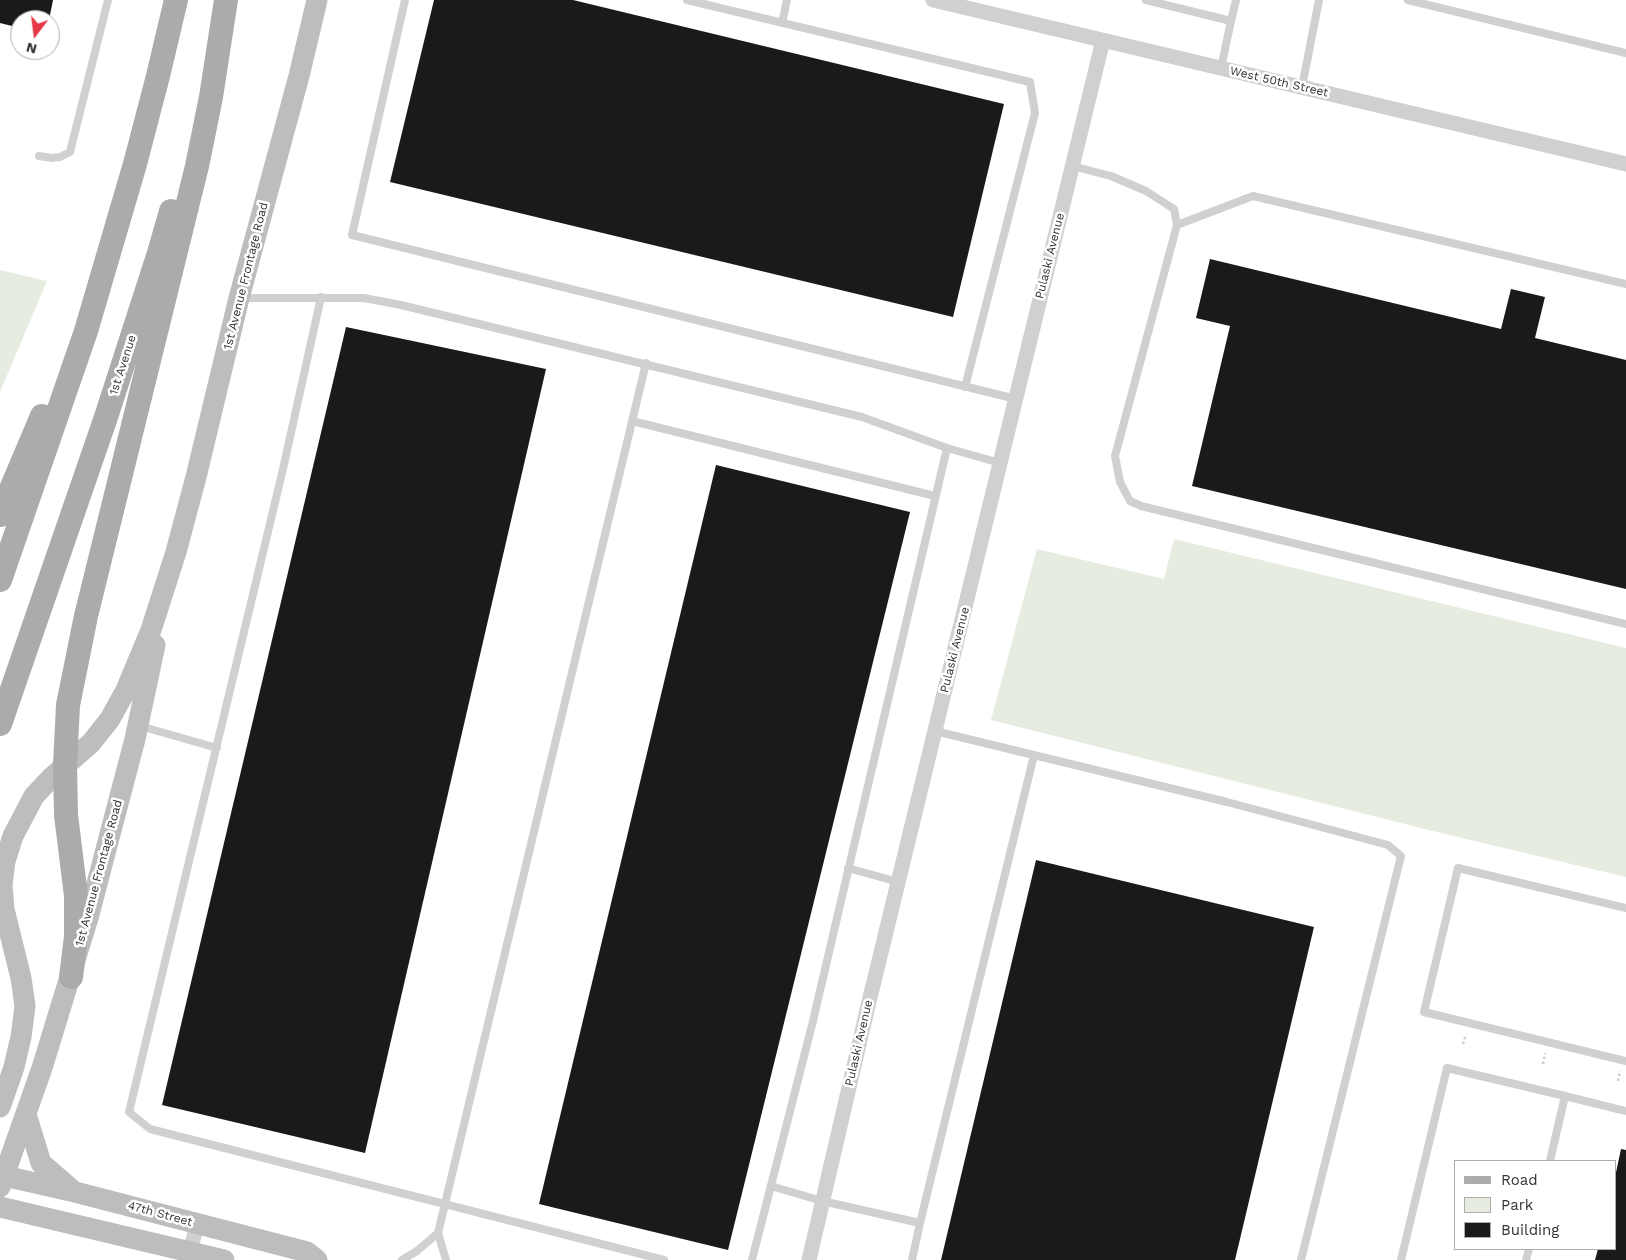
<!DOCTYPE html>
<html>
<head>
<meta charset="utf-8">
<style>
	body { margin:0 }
	#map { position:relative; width:1626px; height:1260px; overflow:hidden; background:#fff; font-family:"Work Sans",sans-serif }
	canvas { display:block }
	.legend { position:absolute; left:1454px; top:1160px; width:162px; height:90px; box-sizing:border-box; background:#fff; border:1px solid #adadad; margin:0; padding:6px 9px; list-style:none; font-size:15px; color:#333 }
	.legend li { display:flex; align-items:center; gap:10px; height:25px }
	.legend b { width:25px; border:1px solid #adadad }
	.north { position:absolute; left:10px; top:10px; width:50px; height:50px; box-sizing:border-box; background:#fff; border:1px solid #adadad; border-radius:50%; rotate:195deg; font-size:14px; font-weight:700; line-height:20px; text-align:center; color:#333 }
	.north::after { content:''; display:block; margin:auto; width:18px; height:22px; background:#e63946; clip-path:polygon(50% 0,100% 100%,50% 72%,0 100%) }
</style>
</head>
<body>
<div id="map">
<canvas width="1626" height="1260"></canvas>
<ul class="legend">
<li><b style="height:6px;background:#ababab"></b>Road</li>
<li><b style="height:14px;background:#e6ecdf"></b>Park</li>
<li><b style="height:14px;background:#1a1a1a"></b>Building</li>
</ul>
<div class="north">N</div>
</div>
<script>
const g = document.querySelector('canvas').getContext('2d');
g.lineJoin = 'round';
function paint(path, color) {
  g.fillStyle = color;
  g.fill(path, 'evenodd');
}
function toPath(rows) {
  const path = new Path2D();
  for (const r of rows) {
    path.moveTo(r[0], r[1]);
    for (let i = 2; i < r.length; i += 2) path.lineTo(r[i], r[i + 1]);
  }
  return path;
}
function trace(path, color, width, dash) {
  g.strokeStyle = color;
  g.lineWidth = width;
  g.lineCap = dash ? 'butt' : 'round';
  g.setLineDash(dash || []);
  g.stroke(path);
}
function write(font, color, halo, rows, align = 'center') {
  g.font = font + ' "Work Sans",sans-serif';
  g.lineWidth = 5;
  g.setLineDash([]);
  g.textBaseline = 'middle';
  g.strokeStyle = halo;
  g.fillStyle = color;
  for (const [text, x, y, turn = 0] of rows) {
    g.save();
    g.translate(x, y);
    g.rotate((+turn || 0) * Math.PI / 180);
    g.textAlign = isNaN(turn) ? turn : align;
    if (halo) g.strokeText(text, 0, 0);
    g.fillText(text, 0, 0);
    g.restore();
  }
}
const green = toPath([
	[0,270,47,281,0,392],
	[1174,539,1626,648,1626,877,1437,832,991,720,1037,549,1164,579]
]);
const building = toPath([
	[0,0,53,0,49,20,20,20,20,28,0,23],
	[434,0,573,0,1004,104,953,317,390,182],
	[1210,259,1501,329,1511,289,1545,297,1535,338,1626,360,1626,589,1192,486,1230,326,1196,318],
	[346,327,546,369,365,1153,162,1105],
	[716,465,910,512,728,1250,539,1204],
	[1036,860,1314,927,1235,1260,941,1260],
	[1621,1149,1626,1150,1626,1260,1595,1260,1598,1249,1615,1249,1615,1177]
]);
const path = toPath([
	[1463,1044,1466,1034],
	[1543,1064,1545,1053],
	[1618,1081,1620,1071]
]);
const lane = toPath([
	[405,0,352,235,1016,399],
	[687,0,1030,82,1035,113,965,387],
	[1146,0,1231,21,1221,68],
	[1408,0,1626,53],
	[1231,21,1236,0],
	[782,23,787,0],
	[1302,87,1319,0],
	[39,156,52,158,60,157,70,152,108,0],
	[1072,166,1111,176,1146,191,1174,209,1177,225,1115,456,1120,482,1130,501,1141,506,1626,624],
	[1177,225,1253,196,1626,284],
	[321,297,283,469,129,1112,150,1129,664,1260],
	[241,298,364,298,401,305,862,417,947,448,1000,463],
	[632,421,935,496],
	[140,726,217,748],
	[935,731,1227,802,1388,845,1401,856,1301,1260],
	[848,868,898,882],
	[1626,908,1458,868,1424,1012,1626,1061],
	[1565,1096,1626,1111],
	[771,1186,822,1201,920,1223,912,1260],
	[920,1223,1034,755],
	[402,1260,417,1251,438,1233],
	[446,1260,438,1233,646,363],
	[752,1260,812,1025,947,448],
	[1401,1260,1447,1068,1565,1096,1550,1161],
	[1526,1260,1529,1249]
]);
const street = toPath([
	[933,0,1626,164],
	[188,1260,197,1224],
	[809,1260,867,1010,1103,40]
]);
const secondary = toPath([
	[0,1107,14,1067,21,1037,25,1006,21,978,4,909,2,885,5,861,13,836,34,796,51,778,91,743,110,719,126,690,151,630,176,552,196,477,239,298,299,76,317,0],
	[26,1114,41,1163,71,1189],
	[0,1175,75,1192,307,1252,317,1260],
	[0,1187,42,1068,88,918,135,739,155,645],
	[0,1207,224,1260]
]);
const primary = toPath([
	[0,515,42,416],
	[0,580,86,331,135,164,158,76,176,0],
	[0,724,106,417,159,253,171,211],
	[71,977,76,937,76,896,66,815,65,765,68,705,86,616,197,166,211,97,226,0]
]);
const streetNames = [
	["West 50th Street",1279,82,13],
	["Pulaski Avenue",1050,256,-76],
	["1st Avenue Frontage Road",246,276,-76],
	["1st Avenue",123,365,-72],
	["Pulaski Avenue",955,650,-76],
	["1st Avenue Frontage Road",99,873,-75],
	["Pulaski Avenue",859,1043,-77],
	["47th Street",160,1214,15]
];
paint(green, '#e6ecdf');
paint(building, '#1a1a1a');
trace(path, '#cdcdcd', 2.5, [2.5, 2.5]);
trace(lane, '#d0d0d0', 8);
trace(street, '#d0d0d0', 15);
trace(secondary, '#bdbdbd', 21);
trace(primary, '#ababab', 24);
write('12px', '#333', '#fff', streetNames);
</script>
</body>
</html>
